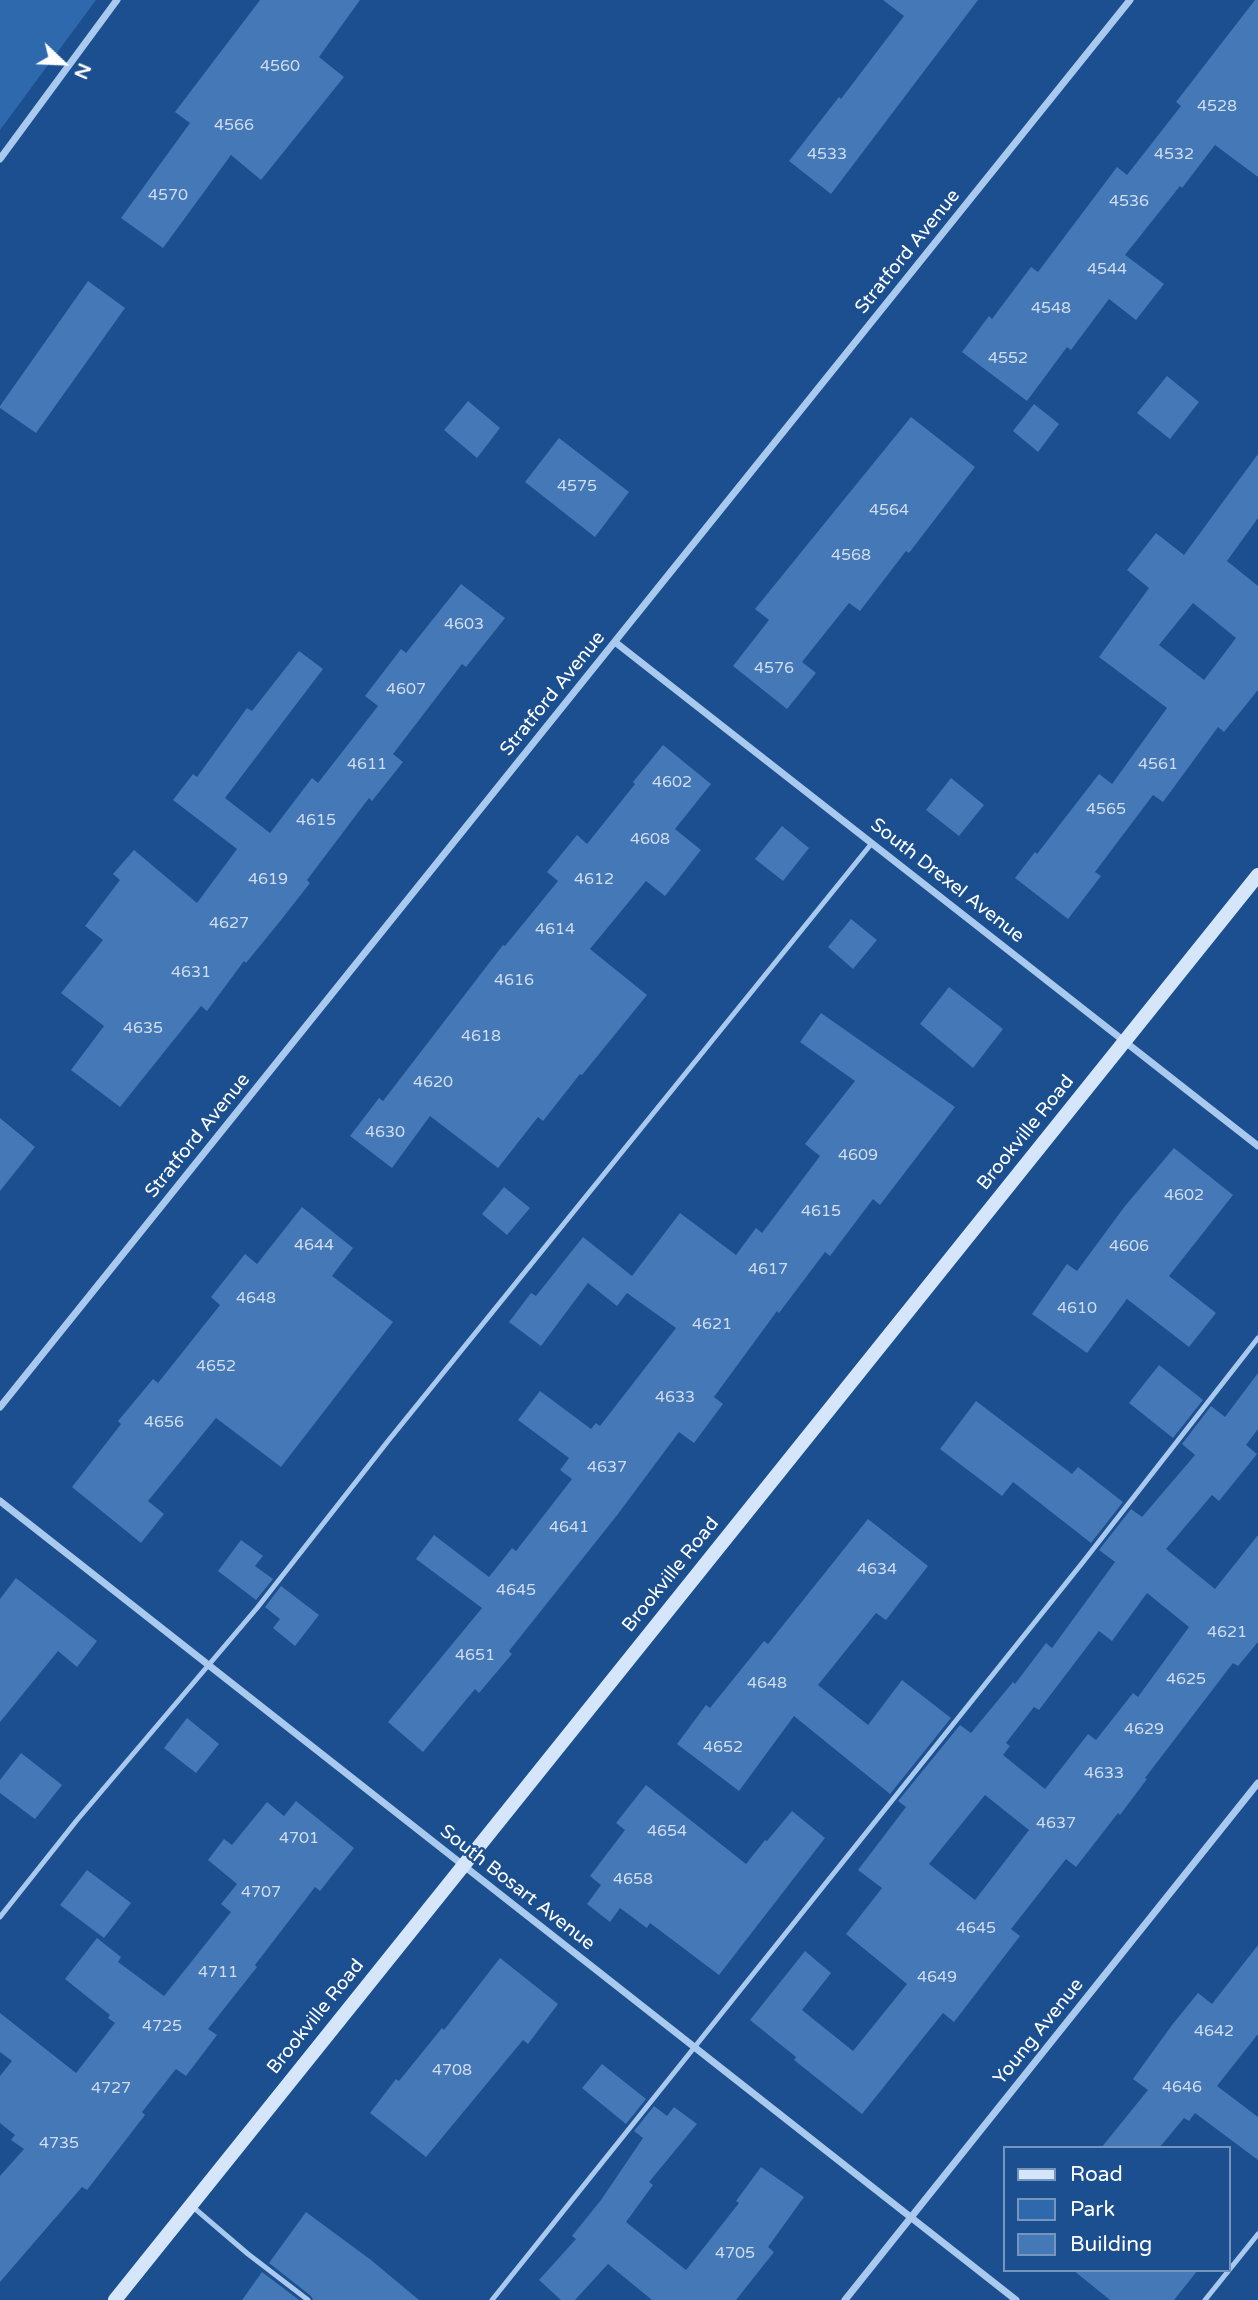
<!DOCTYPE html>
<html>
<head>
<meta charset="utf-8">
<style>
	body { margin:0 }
	#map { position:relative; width:1258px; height:2300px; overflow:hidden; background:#1b4f8f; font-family:"Varela Round",sans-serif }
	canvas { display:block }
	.legend { position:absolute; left:1003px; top:2146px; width:228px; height:126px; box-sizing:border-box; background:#1b4f8f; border:2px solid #7695bc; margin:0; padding:9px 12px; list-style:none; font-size:21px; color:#fff }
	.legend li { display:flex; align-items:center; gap:14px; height:35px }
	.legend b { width:35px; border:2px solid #7695bc }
	.north { position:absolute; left:28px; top:28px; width:70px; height:70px; -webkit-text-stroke:5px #1b4f8f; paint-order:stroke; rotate:113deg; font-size:19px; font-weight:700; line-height:28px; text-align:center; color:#fff }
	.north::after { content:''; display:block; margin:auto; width:24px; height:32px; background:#fff; clip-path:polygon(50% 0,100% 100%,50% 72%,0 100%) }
</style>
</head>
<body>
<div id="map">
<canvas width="1258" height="2300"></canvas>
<ul class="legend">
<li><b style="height:9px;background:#d6e6fa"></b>Road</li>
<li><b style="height:19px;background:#2e69ad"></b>Park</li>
<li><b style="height:19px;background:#4478b7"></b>Building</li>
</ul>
<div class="north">N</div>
</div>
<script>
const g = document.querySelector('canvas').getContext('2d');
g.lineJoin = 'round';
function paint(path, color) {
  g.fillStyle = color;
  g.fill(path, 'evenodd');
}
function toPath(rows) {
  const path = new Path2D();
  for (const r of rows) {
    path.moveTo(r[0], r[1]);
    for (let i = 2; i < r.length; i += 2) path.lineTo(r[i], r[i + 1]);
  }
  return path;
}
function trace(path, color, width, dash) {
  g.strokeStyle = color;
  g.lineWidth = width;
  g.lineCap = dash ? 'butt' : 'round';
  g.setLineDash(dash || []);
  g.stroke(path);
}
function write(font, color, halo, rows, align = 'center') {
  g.font = font + ' "Varela Round",sans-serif';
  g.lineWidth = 5;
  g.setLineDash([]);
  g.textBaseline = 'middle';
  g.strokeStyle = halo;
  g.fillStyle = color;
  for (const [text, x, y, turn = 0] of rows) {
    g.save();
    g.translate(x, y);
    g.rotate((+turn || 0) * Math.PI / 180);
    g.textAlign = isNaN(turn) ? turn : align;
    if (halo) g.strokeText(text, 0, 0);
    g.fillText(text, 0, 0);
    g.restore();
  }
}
const green = toPath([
	[0,0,96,0,0,130]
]);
const building = toPath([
	[260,0,360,0,319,57,344,77,261,180,231,155,163,248,121,218,190,123,175,112],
	[883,0,978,0,831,194,789,161,839,97,841,99,904,16],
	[1255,0,1258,0,1258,177,1215,145,1182,188,1180,186,1125,255,1164,284,1136,320,1109,299,1071,350,1067,347,1027,401,962,352,989,316,992,319,1031,267,1038,272,1117,167,1127,175,1181,106,1176,102],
	[88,281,125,308,36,433,0,408,0,406],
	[1167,376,1199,402,1170,439,1137,413],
	[468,401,500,428,477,458,444,430],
	[1034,404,1059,424,1038,452,1013,431],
	[911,417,975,467,909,553,906,551,860,611,849,603,802,662,816,673,787,709,733,666,769,620,755,609],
	[559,438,629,492,595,537,525,482],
	[1258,454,1258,518,1227,561,1258,586,1258,690,1224,732,1218,727,1163,802,1153,795,1095,872,1101,876,1068,919,1015,878,1035,852,1037,854,1099,774,1112,784,1167,708,1099,657,1149,588,1127,570,1156,533,1184,555],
	[1193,603,1236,638,1204,680,1159,645],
	[461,584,505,618,466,667,462,664,393,754,403,762,372,801,369,798,307,880,310,883,281,920,246,963,244,961,207,1011,201,1006,120,1107,71,1070,104,1026,61,993,103,940,85,926,120,880,113,874,134,850,197,903,237,849,173,800,193,774,197,777,247,708,252,711,299,651,323,669,225,798,270,833,312,778,318,783,378,706,365,696,401,649,406,653],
	[663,745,711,784,675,829,701,850,665,896,646,881,590,949,647,995,582,1075,580,1074,543,1121,538,1117,498,1168,430,1116,392,1168,350,1136,379,1098,383,1101,503,945,505,946,558,881,547,872,577,835,587,844,635,784,633,782],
	[951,778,984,805,959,836,926,810],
	[782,826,809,848,783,881,755,859],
	[851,919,877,940,853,969,828,947],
	[949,987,1003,1029,973,1068,920,1024],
	[821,1013,955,1107,880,1205,873,1199,830,1256,825,1252,779,1313,777,1311,714,1397,723,1404,694,1443,679,1432,618,1514,509,1651,512,1654,479,1693,475,1689,423,1752,388,1722,482,1608,416,1559,434,1535,489,1577,512,1548,516,1551,572,1479,560,1470,569,1458,518,1420,540,1391,591,1429,596,1423,600,1426,676,1328,627,1293,617,1306,588,1283,541,1346,509,1322,531,1293,536,1296,583,1237,632,1276,680,1213,736,1255,756,1228,762,1233,820,1156,805,1144,855,1081,800,1042],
	[0,1118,35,1147,0,1191],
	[1174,1148,1233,1195,1169,1276,1216,1313,1189,1347,1127,1299,1087,1353,1032,1314,1067,1264,1077,1271,1125,1206],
	[504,1187,530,1208,507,1235,482,1214],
	[302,1207,353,1248,332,1276,393,1322,281,1467,216,1418,148,1501,164,1514,141,1543,72,1487,121,1424,118,1421,153,1379,158,1383,220,1305,211,1297,245,1254,257,1264],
	[1159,1365,1203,1400,1173,1438,1129,1403],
	[1258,1373,1258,1429,1246,1445,1257,1454,1219,1501,1212,1495,1166,1549,1215,1589,1258,1535,1258,1642,1238,1666,1233,1663,1145,1778,1147,1779,1120,1815,1118,1813,1076,1867,1066,1859,1011,1929,1020,1936,954,2022,943,2013,862,2114,794,2060,796,2057,750,2020,805,1951,831,1973,802,2010,853,2051,907,1984,846,1934,882,1888,858,1870,906,1807,898,1801,960,1725,971,1733,1013,1682,1015,1684,1046,1643,1052,1648,1115,1562,1099,1550,1131,1509,1142,1517,1195,1455,1182,1444,1211,1406,1225,1417],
	[1147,1593,1189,1627,1138,1697,1133,1693,1096,1740,1088,1734,1045,1789,1003,1755,1010,1746,1006,1743,1034,1707,1039,1710,1099,1631,1112,1641],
	[985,1795,1029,1830,975,1900,929,1864],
	[976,1401,1072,1474,1078,1467,1123,1502,1091,1543,1013,1482,1002,1496,940,1449],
	[868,1519,928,1566,886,1620,876,1613,818,1685,868,1725,902,1680,951,1718,890,1794,794,1716,739,1791,677,1744,706,1705,710,1708,764,1641,768,1644],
	[241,1540,263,1556,255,1566,273,1579,256,1600,218,1571],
	[16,1578,97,1641,77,1667,58,1651,0,1722,0,1599],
	[281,1586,319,1615,295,1646,273,1628,280,1619,265,1607],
	[187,1718,219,1744,196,1773,164,1748],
	[21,1753,62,1785,35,1819,0,1793,0,1780],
	[646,1785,746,1864,765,1840,767,1841,792,1811,825,1838,719,1975,650,1923,647,1928,620,1908,610,1922,587,1904,601,1885,590,1876,625,1830,616,1823],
	[296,1801,354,1848,320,1891,315,1887,255,1965,257,1967,208,2029,217,2035,186,2076,176,2069,142,2112,145,2115,87,2190,82,2187,0,2282,0,2176,24,2149,11,2140,15,2135,0,2123,0,2076,12,2061,0,2052,0,2013,76,2073,115,2023,108,2018,110,2015,65,1979,97,1938,121,1957,118,1962,164,1996,231,1912,221,1904,237,1884,208,1860,224,1839,232,1845,267,1802,284,1816],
	[87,1870,131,1903,104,1938,60,1905],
	[1258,1945,1258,2034,1217,2086,1258,2117,1258,2160,1195,2113,1189,2121,1184,2118,1159,2148,1101,2148,1148,2090,1133,2079,1172,2025,1198,1993,1212,2004],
	[500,1958,558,2004,528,2044,523,2040,426,2157,370,2113,396,2079,399,2081,442,2028,444,2030],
	[602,2064,646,2099,626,2124,582,2088],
	[654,2106,667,2116,674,2107,697,2124,649,2182,653,2185,626,2222,686,2270,739,2203,736,2201,761,2167,804,2197,768,2247,774,2252,736,2300,652,2300,608,2264,575,2300,561,2300,539,2280,576,2239,572,2236,601,2200,643,2138,634,2131],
	[306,2212,371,2260,419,2300,313,2300,311,2296,269,2263],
	[1073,2270,1198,2270,1174,2300,1110,2300],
	[262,2272,299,2300,242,2300]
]);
const lane = toPath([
	[0,1917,77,1820,257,1608,388,1441,872,843],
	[193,2207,248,2254,308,2300],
	[492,2300,1083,1562,1258,1338],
	[1205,2300,1258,2234]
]);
const street = toPath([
	[0,159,117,0],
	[615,642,1258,1146],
	[0,1407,1130,0],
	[0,1501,1016,2300],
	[845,2300,1258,1783]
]);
const secondary = toPath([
	[115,2300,1258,875]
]);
const numberNames = [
	["4560",280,67],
	["4528",1217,107],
	["4566",234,126],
	["4533",827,155],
	["4532",1174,155],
	["4570",168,196],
	["4536",1129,202],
	["4544",1107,270],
	["4548",1051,309],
	["4552",1008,359],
	["4575",577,487],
	["4564",889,511],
	["4568",851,556],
	["4603",464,625],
	["4576",774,669],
	["4607",406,690],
	["4611",367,765],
	["4561",1158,765],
	["4602",672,783],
	["4565",1106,810],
	["4615",316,821],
	["4608",650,840],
	["4619",268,880],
	["4612",594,880],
	["4627",229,924],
	["4614",555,930],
	["4631",191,973],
	["4616",514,981],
	["4635",143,1029],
	["4618",481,1037],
	["4620",433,1083],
	["4630",385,1133],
	["4609",858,1156],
	["4602",1184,1196],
	["4615",821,1212],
	["4644",314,1246],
	["4606",1129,1247],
	["4617",768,1270],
	["4648",256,1299],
	["4610",1077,1309],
	["4621",712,1325],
	["4652",216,1367],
	["4633",675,1398],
	["4656",164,1423],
	["4637",607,1468],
	["4641",569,1528],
	["4634",877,1570],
	["4645",516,1591],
	["4621",1227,1633],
	["4651",475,1656],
	["4625",1186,1680],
	["4648",767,1684],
	["4629",1144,1730],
	["4652",723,1748],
	["4633",1104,1774],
	["4637",1056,1824],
	["4654",667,1832],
	["4701",299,1839],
	["4658",633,1880],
	["4707",261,1893],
	["4645",976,1929],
	["4711",218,1973],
	["4649",937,1978],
	["4725",162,2027],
	["4642",1214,2032],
	["4708",452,2071],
	["4646",1182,2088],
	["4727",111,2089],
	["4735",59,2144],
	["4705",735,2254]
];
const streetNames = [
	["Stratford Avenue",908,252,-51],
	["Stratford Avenue",553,694,-51],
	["South Drexel Avenue",947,881,38],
	["Brookville Road",1026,1133,-51],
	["Stratford Avenue",198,1136,-51],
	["Brookville Road",671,1575,-51],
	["South Bosart Avenue",517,1888,38],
	["Brookville Road",316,2017,-51],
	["Young Avenue",1039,2032,-51]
];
paint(green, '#2e69ad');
paint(building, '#4478b7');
trace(lane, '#a9c9ee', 5);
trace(street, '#a9c9ee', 7);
trace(secondary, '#d6e6fa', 14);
write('16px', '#d0dded', null, numberNames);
write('19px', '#fff', '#1b4f8f', streetNames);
</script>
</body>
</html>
